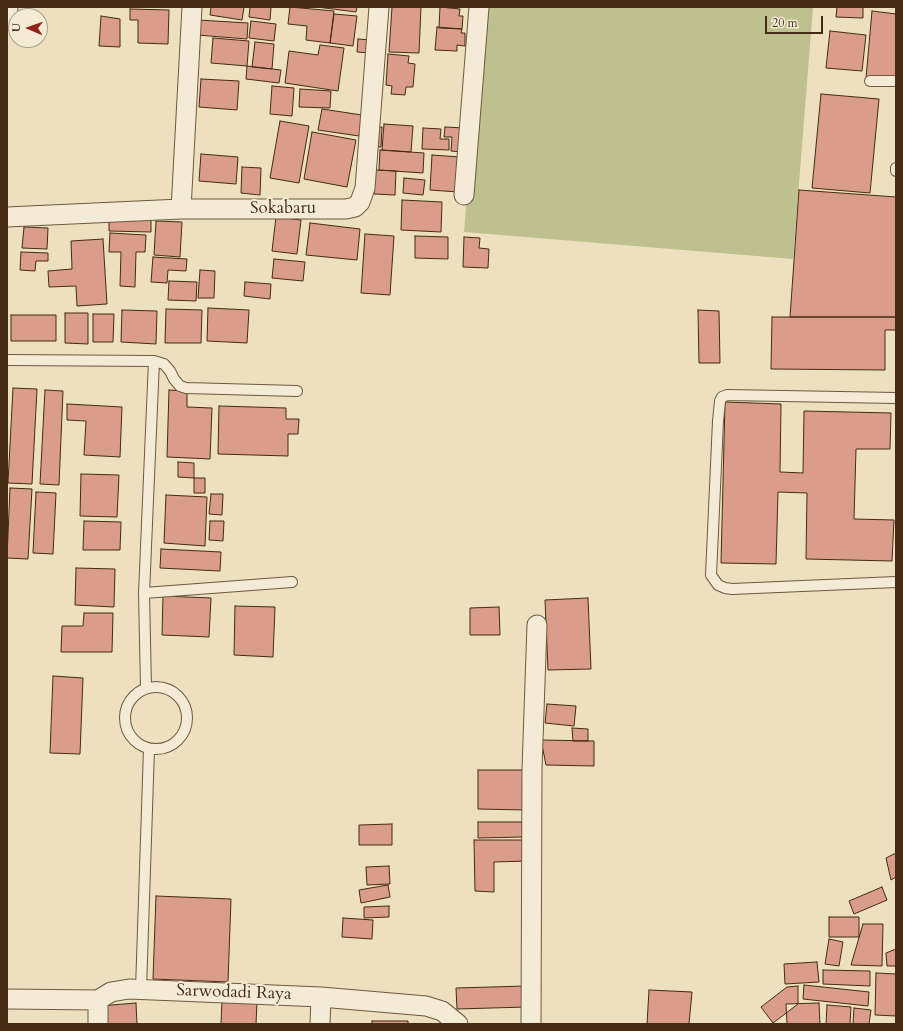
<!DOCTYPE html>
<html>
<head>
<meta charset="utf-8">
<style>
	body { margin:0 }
	#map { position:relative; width:903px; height:1031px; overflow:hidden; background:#ece0be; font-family:Cardo,serif }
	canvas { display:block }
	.frame { position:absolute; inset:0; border:8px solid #452a14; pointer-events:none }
	.north { position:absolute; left:8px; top:8px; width:40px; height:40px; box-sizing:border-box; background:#f3ebd5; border:1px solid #ad9e88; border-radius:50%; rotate:272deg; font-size:11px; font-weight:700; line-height:16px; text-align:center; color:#452a14 }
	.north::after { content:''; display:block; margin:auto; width:14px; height:18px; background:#8f2418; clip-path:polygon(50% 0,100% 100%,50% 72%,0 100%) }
	.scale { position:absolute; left:765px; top:16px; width:58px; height:18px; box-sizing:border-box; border:2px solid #452a14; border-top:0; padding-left:5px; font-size:12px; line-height:14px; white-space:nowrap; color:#452a14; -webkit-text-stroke:3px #f3ebd5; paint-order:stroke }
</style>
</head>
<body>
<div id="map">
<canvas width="903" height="1031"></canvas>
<div class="frame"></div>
<div class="north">U</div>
<div class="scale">20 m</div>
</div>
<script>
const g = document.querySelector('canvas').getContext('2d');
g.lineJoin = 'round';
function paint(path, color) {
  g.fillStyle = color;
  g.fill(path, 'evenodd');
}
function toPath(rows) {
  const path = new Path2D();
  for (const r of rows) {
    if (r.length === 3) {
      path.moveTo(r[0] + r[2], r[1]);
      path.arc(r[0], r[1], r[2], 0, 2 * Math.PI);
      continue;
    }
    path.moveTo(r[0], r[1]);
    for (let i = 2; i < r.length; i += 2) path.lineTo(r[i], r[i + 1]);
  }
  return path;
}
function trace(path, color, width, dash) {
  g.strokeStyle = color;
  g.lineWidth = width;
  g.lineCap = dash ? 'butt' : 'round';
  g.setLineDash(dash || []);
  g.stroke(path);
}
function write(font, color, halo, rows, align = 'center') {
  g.font = font + ' Cardo,serif';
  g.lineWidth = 4;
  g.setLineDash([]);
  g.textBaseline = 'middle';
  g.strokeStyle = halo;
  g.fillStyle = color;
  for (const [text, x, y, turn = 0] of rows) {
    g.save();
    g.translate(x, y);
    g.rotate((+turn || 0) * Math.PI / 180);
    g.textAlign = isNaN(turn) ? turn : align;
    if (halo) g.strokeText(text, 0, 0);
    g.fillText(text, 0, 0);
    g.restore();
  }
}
const green = toPath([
	[482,7,813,7,793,259,464,232]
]);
const building = toPath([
	[211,7,244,7,242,20,210,15,211,7],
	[250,7,271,7,270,20,249,17,250,7],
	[290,7,334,11,330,43,306,40,307,26,288,24,290,7],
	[317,7,357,7,356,12,317,7],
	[392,7,421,7,419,53,389,52,392,7],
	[440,7,460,9,459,16,463,16,462,29,439,28,440,7],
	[837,7,863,7,863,18,836,17,837,7],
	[130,9,169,10,168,44,138,43,138,20,130,20,130,9],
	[872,11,896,14,896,81,866,78,872,11],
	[334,14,357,16,353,46,330,43,334,14],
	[101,16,120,19,120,47,99,46,101,16],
	[198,20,248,23,247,39,197,35,198,20],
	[251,21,276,24,274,41,249,38,251,21],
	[437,27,462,29,461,33,465,33,465,46,457,45,457,51,435,50,437,27],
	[830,31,866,35,862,71,826,68,830,31],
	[213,38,249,41,247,66,211,63,213,38],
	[358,39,371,40,370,53,357,52,358,39],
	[255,42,274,44,272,69,252,67,255,42],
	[320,45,344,48,338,91,285,83,289,51,318,55,320,45],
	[388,54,409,56,408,63,415,64,413,87,406,87,405,95,391,94,392,86,386,85,388,54],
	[247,66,281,70,279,83,246,79,247,66],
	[201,79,239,81,237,110,199,107,201,79],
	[272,86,294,88,292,116,270,114,272,86],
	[300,89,331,91,330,108,299,107,300,89],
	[821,94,879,99,870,193,812,188,821,94],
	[322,109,362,115,359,136,318,130,322,109],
	[280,121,309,126,299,183,270,178,280,121],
	[384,124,413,126,411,152,382,150,384,124],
	[372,127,382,127,381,147,371,147,372,127],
	[445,127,464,128,462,152,451,151,452,137,444,137,445,127],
	[423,128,441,129,440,139,449,139,449,150,422,149,423,128],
	[312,132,356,140,347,187,304,179,312,132],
	[380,150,424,153,423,173,379,170,380,150],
	[201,154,238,157,236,184,199,181,201,154],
	[432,155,460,157,458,192,430,190,432,155],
	[242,167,261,168,260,195,241,193,242,167],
	[375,170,396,171,395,195,374,194,375,170],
	[404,178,425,180,423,195,403,193,404,178],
	[799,190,896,197,896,317,790,317,799,190],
	[402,200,442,202,441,232,401,230,402,200],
	[109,214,151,215,151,232,109,231,109,214],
	[276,217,301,220,297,254,272,251,276,217],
	[156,221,182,222,180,257,154,255,156,221],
	[310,223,360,229,357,260,306,255,310,223],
	[24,227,48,228,47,249,22,248,24,227],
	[110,233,146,235,145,252,136,252,135,287,120,286,121,252,109,252,110,233],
	[365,234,394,236,390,295,361,293,365,234],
	[415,236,448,237,448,259,415,258,415,236],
	[464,237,480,238,479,248,489,249,488,268,463,267,464,237],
	[103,239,107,304,77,306,76,286,49,287,48,271,72,269,71,241,103,239],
	[21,252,48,253,48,261,36,261,35,271,20,270,21,252],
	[153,257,187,259,186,271,168,270,167,283,151,282,153,257],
	[274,259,305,262,303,281,272,278,274,259],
	[200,270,215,271,214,298,198,298,200,270],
	[169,281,197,282,196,301,168,300,169,281],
	[245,282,271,284,270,299,244,296,245,282],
	[208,308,249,310,247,343,207,341,208,308],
	[166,309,202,310,201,343,165,343,166,309],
	[122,310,157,311,156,344,121,342,122,310],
	[698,310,719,311,720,363,699,363,698,310],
	[65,313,88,313,88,344,65,343,65,313],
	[93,314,114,314,113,342,93,342,93,314],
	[11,315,56,315,56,341,11,341,11,315],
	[772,317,896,317,896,330,885,330,885,370,771,369,772,317],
	[13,388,37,389,32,484,8,483,13,388],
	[45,390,63,391,59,485,40,484,45,390],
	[169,390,187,391,187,407,212,408,210,459,167,457,169,390],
	[725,402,781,404,780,472,803,473,804,411,891,413,890,449,856,449,854,519,894,520,892,561,806,559,807,493,778,492,776,564,721,563,725,402],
	[67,404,122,407,120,457,84,455,86,421,67,420,67,404],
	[219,406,286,408,286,419,299,419,298,434,288,434,288,456,218,454,219,406],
	[178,462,194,463,194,478,178,477,178,462],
	[81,474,119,475,117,517,80,516,81,474],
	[194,478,205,478,205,493,194,493,194,478],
	[10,488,32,489,28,559,7,558,10,488],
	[36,492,56,493,53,554,33,553,36,492],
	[211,494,223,494,222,515,209,514,211,494],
	[166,495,207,497,205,546,164,543,166,495],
	[84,521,121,522,120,550,83,550,84,521],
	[210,521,224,521,223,541,209,540,210,521],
	[161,549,221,552,220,571,160,568,161,549],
	[76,568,115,569,114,607,75,605,76,568],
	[163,596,211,598,209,637,162,635,163,596],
	[588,598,591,669,548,670,545,600,588,598],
	[235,606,275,607,273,657,234,655,235,606],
	[499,607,500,635,470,635,470,608,499,607],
	[84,613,113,613,112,652,61,652,62,626,83,626,84,613],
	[53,676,83,678,80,754,50,753,53,676],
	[547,704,576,706,574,726,545,723,547,704],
	[572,728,588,729,588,741,573,741,572,728],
	[541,740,594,741,594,766,546,765,541,740],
	[478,770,527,770,526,810,478,809,478,770],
	[478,822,523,822,523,837,478,838,478,822],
	[392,824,392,845,359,845,359,825,392,824],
	[474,840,528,840,528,861,494,862,494,892,475,891,474,840],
	[896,853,896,877,891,880,886,858,896,853],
	[389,866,390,884,367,885,366,867,389,866],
	[388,885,390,897,361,903,359,890,388,885],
	[882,887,887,900,854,914,849,901,882,887],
	[156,896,231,899,228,982,153,979,156,896],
	[389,906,389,917,364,918,364,907,389,906],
	[829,917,859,917,859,937,829,937,829,917],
	[343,918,373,920,372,939,342,937,343,918],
	[863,924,883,924,882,966,851,965,863,924],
	[829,939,843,942,839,966,825,964,829,939],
	[896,949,896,966,887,966,886,953,896,949],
	[817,962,819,982,785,984,784,964,817,962],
	[823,970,870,971,870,986,823,984,823,970],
	[876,973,896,974,896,1016,875,1015,876,973],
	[804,985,869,992,868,1006,803,999,804,985],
	[526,986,526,1007,457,1009,456,988,526,986],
	[798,986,798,1004,773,1023,761,1007,787,987,798,986],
	[649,990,692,992,689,1024,647,1024,649,990],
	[222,1000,257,1002,256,1024,221,1024,222,1000],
	[136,1003,137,1024,102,1024,100,1006,136,1003],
	[819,1003,820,1024,787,1024,786,1004,819,1003],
	[827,1005,851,1007,850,1024,826,1024,827,1005],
	[854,1008,871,1010,869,1024,853,1024,854,1008],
	[372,1021,408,1021,408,1024,372,1024,372,1021]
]);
const service = toPath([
	[870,81,896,81],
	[896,171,896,168],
	[7,360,154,361,164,364,170,371,174,379,180,386,186,388,297,391],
	[896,398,727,395,722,397,720,401,718,421,711,575,718,585,725,588,732,589,896,582],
	[144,593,292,582],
	[156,718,31],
	[146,688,144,593,154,361],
	[141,989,149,749]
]);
const minor = toPath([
	[7,20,8,7],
	[464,195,479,7],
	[181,209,192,7],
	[7,217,181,209,346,209,355,207,360,202,365,188,379,7],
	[7,999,98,1000,111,992,129,989,321,997,426,1006,442,1011,458,1024],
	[98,1024,98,1000],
	[320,1024,321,997],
	[531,1024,532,769,537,625]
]);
const streetNames = [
	["Sokabaru",283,209],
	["Sarwodadi Raya",234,993,2]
];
paint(green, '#bec08d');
paint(building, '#d99d89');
trace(building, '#452a14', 1);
trace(service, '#6f583e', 12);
trace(minor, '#6f583e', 21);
trace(service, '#f3ebd5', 10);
trace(minor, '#f3ebd5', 19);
write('17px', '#452a14', '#f3ebd5', streetNames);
</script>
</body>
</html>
